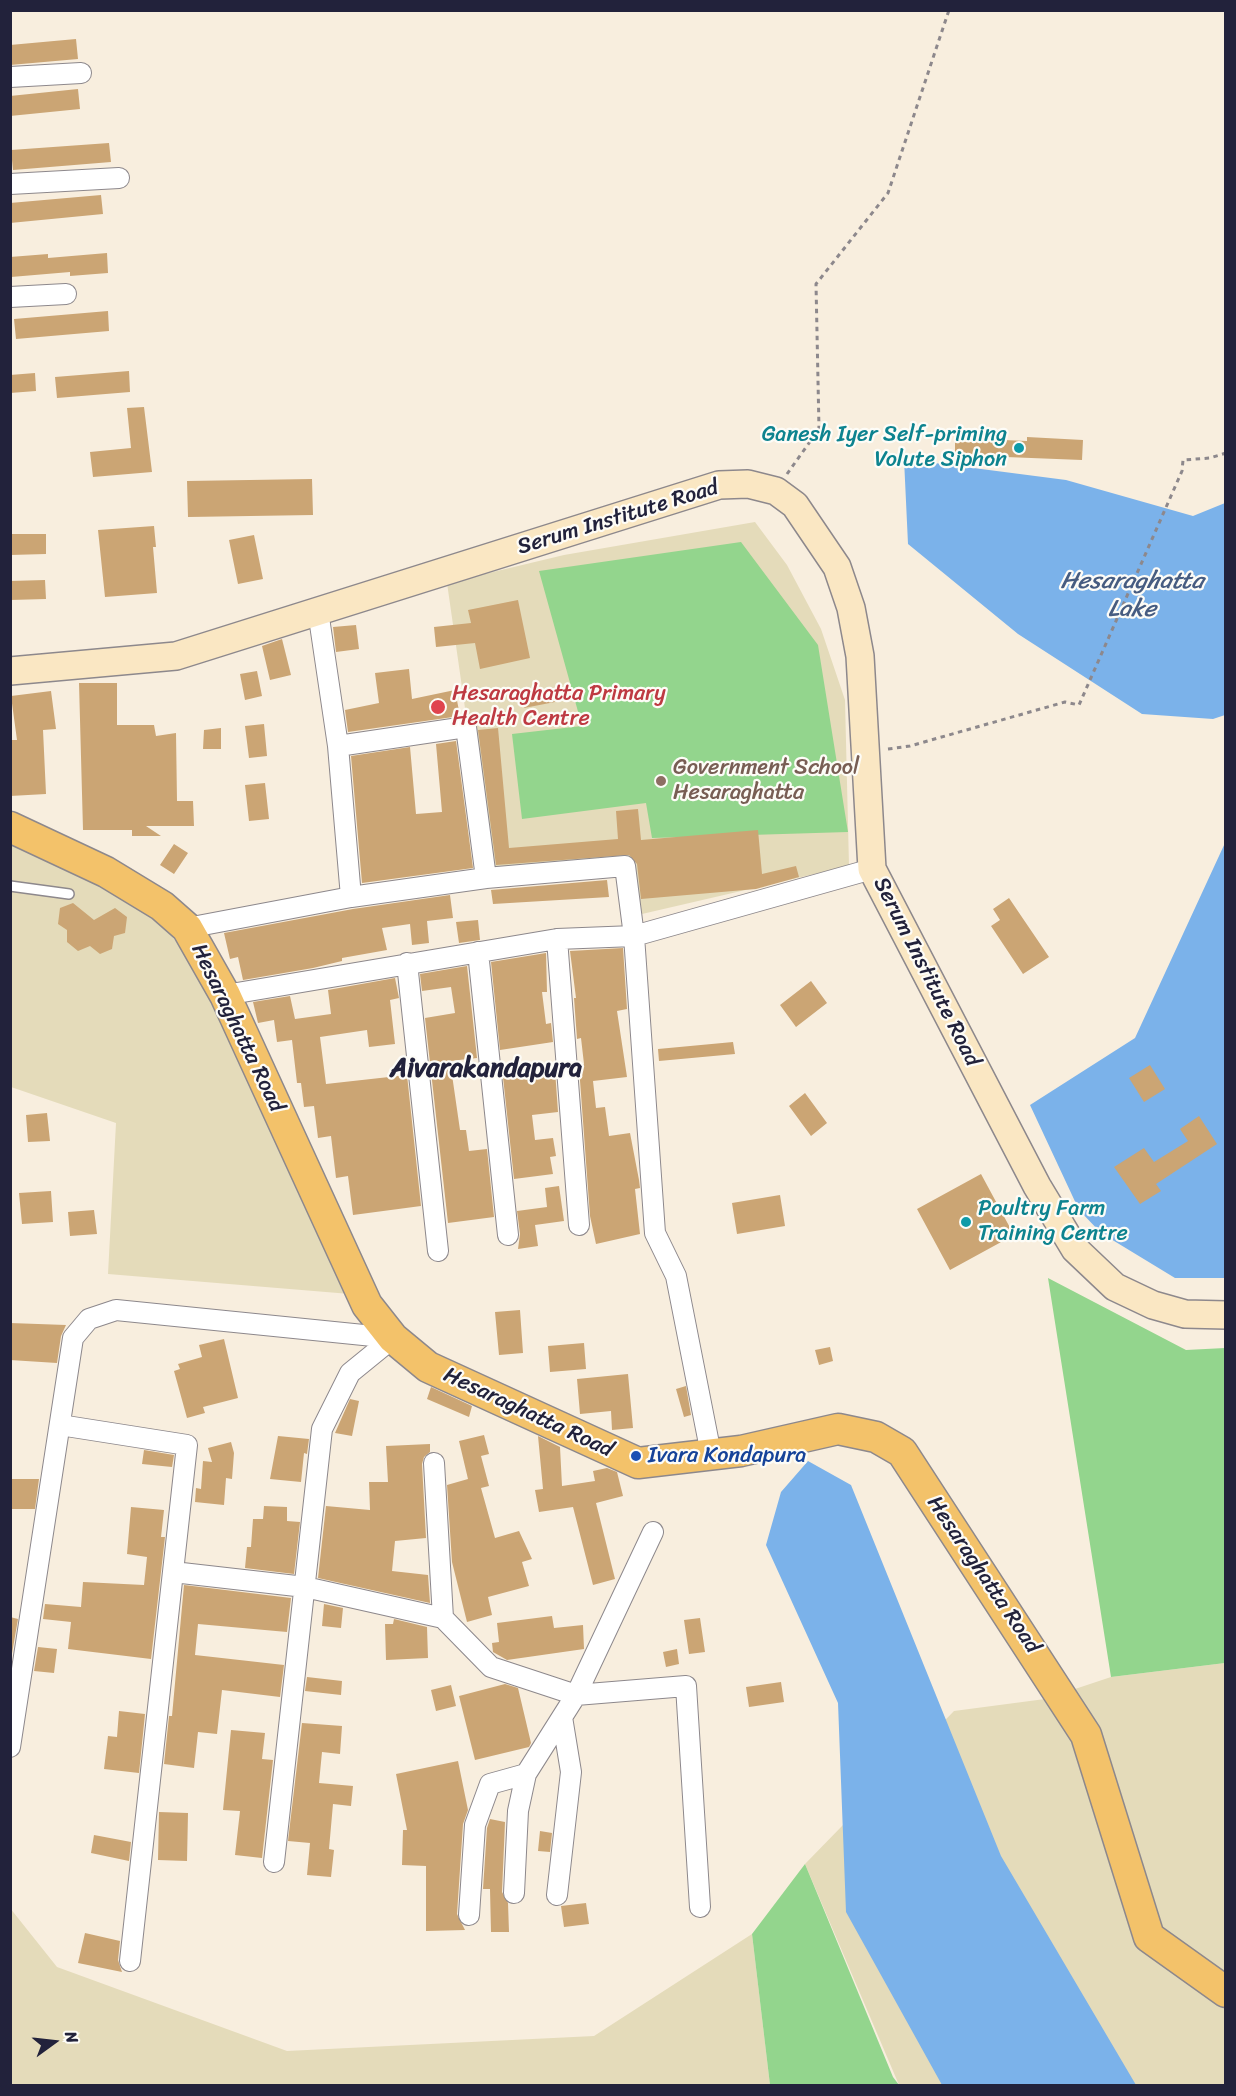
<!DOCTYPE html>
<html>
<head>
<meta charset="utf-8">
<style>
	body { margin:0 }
	#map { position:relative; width:1236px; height:2096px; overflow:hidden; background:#f8eede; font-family:Sriracha,sans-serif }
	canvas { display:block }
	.frame { position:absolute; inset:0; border:12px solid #22223b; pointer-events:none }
	.north { position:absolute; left:24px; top:2012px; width:60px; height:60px; -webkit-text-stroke:4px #fdfcf7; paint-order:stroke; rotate:75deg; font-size:16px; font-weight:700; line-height:24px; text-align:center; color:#22223b }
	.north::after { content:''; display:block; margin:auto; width:21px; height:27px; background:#22223b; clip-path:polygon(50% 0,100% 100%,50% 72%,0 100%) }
</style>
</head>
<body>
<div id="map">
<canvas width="1236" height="2096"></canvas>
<div class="frame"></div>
<div class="north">N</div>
</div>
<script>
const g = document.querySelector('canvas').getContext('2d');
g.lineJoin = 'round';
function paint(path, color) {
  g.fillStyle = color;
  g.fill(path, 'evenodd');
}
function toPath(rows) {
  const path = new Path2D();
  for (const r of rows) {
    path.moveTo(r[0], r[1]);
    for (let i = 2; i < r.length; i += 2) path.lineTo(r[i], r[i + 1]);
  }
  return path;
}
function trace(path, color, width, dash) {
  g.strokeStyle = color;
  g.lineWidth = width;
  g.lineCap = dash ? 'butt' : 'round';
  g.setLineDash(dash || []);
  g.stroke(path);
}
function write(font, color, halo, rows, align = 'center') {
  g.font = font + ' Sriracha,sans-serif';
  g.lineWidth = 4.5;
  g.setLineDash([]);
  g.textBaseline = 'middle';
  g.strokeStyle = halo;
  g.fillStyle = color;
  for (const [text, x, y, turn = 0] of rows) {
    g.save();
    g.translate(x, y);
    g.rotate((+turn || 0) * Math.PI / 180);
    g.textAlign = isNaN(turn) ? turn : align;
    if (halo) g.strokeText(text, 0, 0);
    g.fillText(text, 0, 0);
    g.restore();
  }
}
const built = toPath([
	[755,522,787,565,821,629,845,700,849,866,642,914,626,862,489,875,447,583,564,555],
	[11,844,41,854,152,912,204,976,350,1294,108,1274,116,1123,11,1087],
	[1225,1663,1225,2085,899,2085,805,1864,954,1711,1045,1699,1111,1677],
	[10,1908,57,1967,287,2051,594,2036,752,1934,770,2085,11,2085]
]);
const green = toPath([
	[741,542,818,645,848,832,652,838,646,803,522,819,512,734,582,726,539,571],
	[1048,1278,1186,1350,1225,1348,1225,1663,1111,1677],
	[805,1864,893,2077,899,2085,770,2085,752,1934]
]);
const water = toPath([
	[904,459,1066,480,1193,516,1225,503,1225,715,1213,719,1142,714,1018,634,908,544],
	[1225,843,1225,1278,1175,1278,1101,1233,1079,1210,1030,1105,1135,1038],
	[808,1461,851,1485,1001,1856,1136,2085,942,2085,846,1912,838,1703,766,1545,781,1492]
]);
const building = toPath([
	[76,39,78,59,10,65,10,45],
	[78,89,80,109,10,116,10,96],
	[109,143,111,162,13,170,11,150],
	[101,195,103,214,10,223,10,203],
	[107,253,108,273,70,276,70,272,11,277,10,257,48,254,48,258],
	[108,311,109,331,16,339,14,319],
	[129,371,130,392,57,398,55,377],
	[35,373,36,391,10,393,10,375],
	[144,407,152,472,93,477,90,452,131,448,127,408],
	[1027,437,1083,440,1082,460,955,455,955,438,1027,441],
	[312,479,313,515,188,517,187,481],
	[154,526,156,547,153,547,157,593,105,597,98,530],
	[10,534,46,534,46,554,10,555],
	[254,535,263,579,238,584,229,540],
	[45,580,46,599,10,600,10,581],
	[518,600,530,658,480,669,475,643,436,647,434,627,471,623,468,610],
	[356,625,359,649,336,652,333,627],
	[282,639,291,675,270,680,262,646],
	[409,669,412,699,455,690,460,716,348,732,345,710,379,703,375,673],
	[257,671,262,696,245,700,240,674],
	[79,683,117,683,117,725,154,725,156,736,176,733,177,801,193,801,194,826,146,826,161,836,132,836,132,830,83,830],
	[557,687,560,701,524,708,521,694],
	[51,691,56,729,43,730,46,794,10,796,10,740,17,740,11,696],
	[264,724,267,756,249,758,245,726],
	[221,728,221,749,203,749,204,730],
	[498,728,509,848,618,839,616,811,638,809,641,840,758,830,762,874,796,866,799,877,756,889,641,899,637,864,629,855,496,865,478,730],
	[456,741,473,868,362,883,351,756,410,747,416,814,442,812,436,744],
	[265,783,269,819,249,821,245,785],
	[174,844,188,853,174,874,160,865],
	[607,880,609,897,493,904,491,890],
	[450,895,453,918,427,921,429,943,412,945,410,924,382,928,387,950,342,958,342,961,313,968,243,980,238,957,230,959,224,933,353,909],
	[1009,898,1049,957,1023,974,991,926,1000,920,993,909],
	[73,903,94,920,115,908,127,917,125,933,114,936,112,949,100,954,90,946,78,951,67,942,67,930,58,924,60,908],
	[478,920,480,940,459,943,456,922],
	[623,948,627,1009,617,1011,627,1077,593,1081,596,1108,605,1107,609,1136,630,1133,639,1180,640,1188,635,1189,640,1234,596,1244,590,1216,579,1067,584,1064,581,1038,577,1039,574,998,576,998,570,951],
	[546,953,547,992,542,992,546,1024,551,1023,553,1042,500,1050,491,962],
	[467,966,477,1058,450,1061,460,1130,466,1130,469,1151,487,1149,494,1217,448,1223,425,1018,455,1013,451,987,422,991,420,974],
	[395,978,399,998,390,1000,395,1044,369,1047,367,1030,320,1037,326,1084,407,1075,421,1206,353,1215,348,1176,336,1178,331,1136,318,1138,314,1106,304,1107,301,1083,297,1083,292,1040,277,1042,274,1020,258,1023,253,1002,290,996,295,1019,331,1014,328,990],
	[811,981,827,1003,796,1027,780,1005],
	[733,1042,735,1054,659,1061,658,1049],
	[1150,1065,1165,1089,1144,1102,1129,1078],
	[555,1070,558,1112,532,1115,535,1140,553,1138,556,1156,550,1157,553,1174,514,1179,503,1077],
	[805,1093,827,1123,811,1136,789,1106],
	[47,1113,50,1141,28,1142,26,1115],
	[1199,1116,1217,1144,1156,1184,1161,1191,1140,1204,1114,1167,1144,1148,1154,1162,1188,1141,1180,1129],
	[981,1174,1014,1235,950,1270,917,1209],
	[559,1186,564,1221,535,1225,538,1246,518,1249,520,1234,517,1211,547,1207,545,1188],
	[51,1191,53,1222,22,1224,19,1193],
	[780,1195,785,1226,737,1234,732,1203],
	[94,1210,97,1234,70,1236,68,1212],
	[520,1310,523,1353,499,1355,495,1312],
	[10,1323,66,1325,61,1336,57,1363,10,1360],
	[224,1339,238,1398,203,1407,205,1413,187,1418,174,1371,180,1369,178,1364,202,1357,199,1345],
	[584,1343,586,1369,550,1372,548,1346],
	[830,1347,833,1361,819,1365,815,1350],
	[628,1374,633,1428,612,1430,611,1411,580,1414,577,1379],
	[686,1386,691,1415,684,1417,676,1389],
	[431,1387,472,1406,469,1417,427,1399],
	[350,1399,359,1401,352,1436,335,1433],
	[484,1435,489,1454,481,1456,489,1486,481,1488,495,1538,519,1531,532,1559,522,1562,529,1586,488,1597,492,1615,467,1622,452,1562,447,1485,468,1479,459,1441],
	[278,1436,309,1439,307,1454,304,1453,301,1482,270,1479],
	[538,1436,560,1447,562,1486,595,1481,593,1471,607,1468,617,1472,623,1496,596,1503,615,1579,593,1585,573,1507,539,1512,535,1490,543,1489],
	[231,1442,234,1453,232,1479,226,1478,224,1505,195,1502,196,1488,201,1489,203,1461,212,1462,208,1448],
	[430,1444,430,1452,424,1457,422,1464,426,1538,395,1541,392,1571,428,1575,430,1603,318,1578,326,1506,370,1510,369,1482,388,1482,386,1446],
	[144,1450,174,1455,172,1467,142,1464],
	[10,1479,39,1479,35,1509,10,1509],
	[264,1506,287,1507,287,1521,300,1522,294,1574,245,1568,247,1547,251,1547,253,1519,263,1519],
	[131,1507,164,1510,161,1537,165,1537,151,1659,68,1649,71,1622,43,1619,45,1604,81,1607,83,1582,144,1585,147,1557,127,1554],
	[184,1585,291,1598,287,1632,198,1624,195,1655,284,1665,280,1697,222,1690,217,1734,198,1732,194,1768,164,1764,169,1716,172,1716],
	[324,1604,343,1608,341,1628,322,1626],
	[552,1616,554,1628,583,1625,584,1649,507,1660,493,1652,492,1643,499,1642,497,1623],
	[10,1617,18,1619,10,1665],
	[700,1618,705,1652,689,1654,684,1620],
	[394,1619,427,1627,428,1658,386,1660,385,1624,393,1624],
	[38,1647,57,1649,54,1673,34,1671],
	[677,1649,679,1664,666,1667,663,1652],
	[307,1677,342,1681,341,1695,305,1691],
	[781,1682,784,1702,749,1707,746,1687],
	[505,1684,518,1688,531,1743,529,1747,475,1760,459,1696],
	[451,1685,456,1706,436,1711,431,1690],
	[119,1711,145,1714,139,1773,104,1769,108,1736,117,1737],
	[302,1723,342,1726,340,1754,322,1752,319,1783,353,1786,351,1806,333,1804,329,1849,334,1850,331,1877,307,1875,310,1843,288,1841],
	[231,1730,265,1733,262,1759,273,1760,262,1858,235,1855,240,1811,223,1810],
	[458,1761,468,1810,463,1824,457,1914,465,1930,426,1931,426,1866,402,1865,403,1830,407,1830,396,1774],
	[159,1812,188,1813,187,1861,158,1860],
	[490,1819,505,1822,502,1892,508,1903,509,1932,491,1932,490,1889,483,1889,487,1828],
	[540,1831,552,1833,550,1852,538,1851],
	[94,1835,131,1842,129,1861,91,1853],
	[586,1903,589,1924,564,1927,561,1906],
	[85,1933,120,1941,118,1960,122,1972,78,1963]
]);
const path = toPath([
	[787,474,819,429,816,284,888,193,949,10],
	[888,749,910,746,1065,702,1079,705,1182,471,1183,460,1210,458,1226,453]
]);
const lane = toPath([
	[10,886,69,894]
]);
const street = toPath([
	[10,77,81,73],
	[10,184,119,178],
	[10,297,66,294],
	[318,611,338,746,351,897],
	[338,746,466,727,486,878],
	[187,928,351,897,486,878,625,866,634,936,655,1233,676,1276,711,1454],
	[557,939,579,1225],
	[478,952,508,1235],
	[407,963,438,1251],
	[225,995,557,939,634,936,872,869],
	[60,1425,187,1445,130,1961],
	[434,1463,443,1618],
	[173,1572,305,1587,443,1618,491,1667,576,1695,686,1686,700,1907],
	[10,1747,73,1338,89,1319,116,1310,393,1338],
	[274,1862,322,1429,350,1373,393,1338],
	[514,1893,518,1811,526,1774],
	[557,1895,571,1772,562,1717],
	[469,1915,475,1825,490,1784,526,1774,576,1695,653,1532]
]);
const secondary = toPath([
	[10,671,176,656,719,485,748,484,776,491,795,505,837,567,851,608,860,656,872,869,1037,1186,1075,1249,1115,1287,1153,1305,1185,1314,1226,1315]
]);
const primary = toPath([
	[10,827,106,872,162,906,187,928,225,995,367,1305,393,1338,428,1367,638,1463,741,1451,838,1429,876,1437,902,1452,1086,1735,1149,1937,1226,1992]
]);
const markers = [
	[1019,448,6,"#0f9aa8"],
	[438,707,8,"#e0444e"],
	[661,781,6,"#8d6e63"],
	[966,1222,6,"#0f9aa8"],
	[636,1456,6,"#1a4fb4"]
];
const cultureNames = [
	["Ganesh Iyer Self-priming",1007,435],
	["Volute Siphon",1007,460],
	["Poultry Farm",978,1209,"left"],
	["Training Centre",978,1234,"left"]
];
const streetNames = [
	["Serum Institute Road",618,518,-17],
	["Serum Institute Road",926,972,63],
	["Hesaraghatta Road",237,1028,64],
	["Hesaraghatta Road",528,1413,25],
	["Hesaraghatta Road",983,1575,56]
];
const healthNames = [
	["Hesaraghatta Primary",452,694],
	["Health Centre",452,719]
];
const educationNames = [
	["Government School",673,768],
	["Hesaraghatta",673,793]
];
const transitNames = [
	["Ivara Kondapura",648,1456]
];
const waterNames = [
	["Hesaraghatta",1132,582],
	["Lake",1132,610]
];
const quarterNames = [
	["Aivarakandapura",486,1069]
];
paint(built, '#e4dbba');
paint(green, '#93d58d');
paint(water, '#7bb2ea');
paint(building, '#cba574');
trace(lane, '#8d888c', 12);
trace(street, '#8d888c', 22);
trace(secondary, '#8d888c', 30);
trace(primary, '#8d888c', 33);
trace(path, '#8d888c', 3, [4.5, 4.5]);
trace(lane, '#fff', 9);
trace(street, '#fff', 20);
trace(secondary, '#fae7c3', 27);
trace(primary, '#f3c26a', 30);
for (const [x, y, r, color] of markers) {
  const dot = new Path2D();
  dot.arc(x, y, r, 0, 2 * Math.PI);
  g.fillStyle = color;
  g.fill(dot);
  trace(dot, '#fdfcf7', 2);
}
write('22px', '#0d838f', '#fdfcf7', cultureNames, 'right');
write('22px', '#22223b', '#fdfcf7', streetNames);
write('22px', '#be3a42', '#fdfcf7', healthNames, 'left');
write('22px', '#785e54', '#fdfcf7', educationNames, 'left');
write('22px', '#164399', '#fdfcf7', transitNames, 'left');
write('italic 24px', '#465c81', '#fdfcf7', waterNames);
write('bold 26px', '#22223b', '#fdfcf7', quarterNames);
</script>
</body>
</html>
